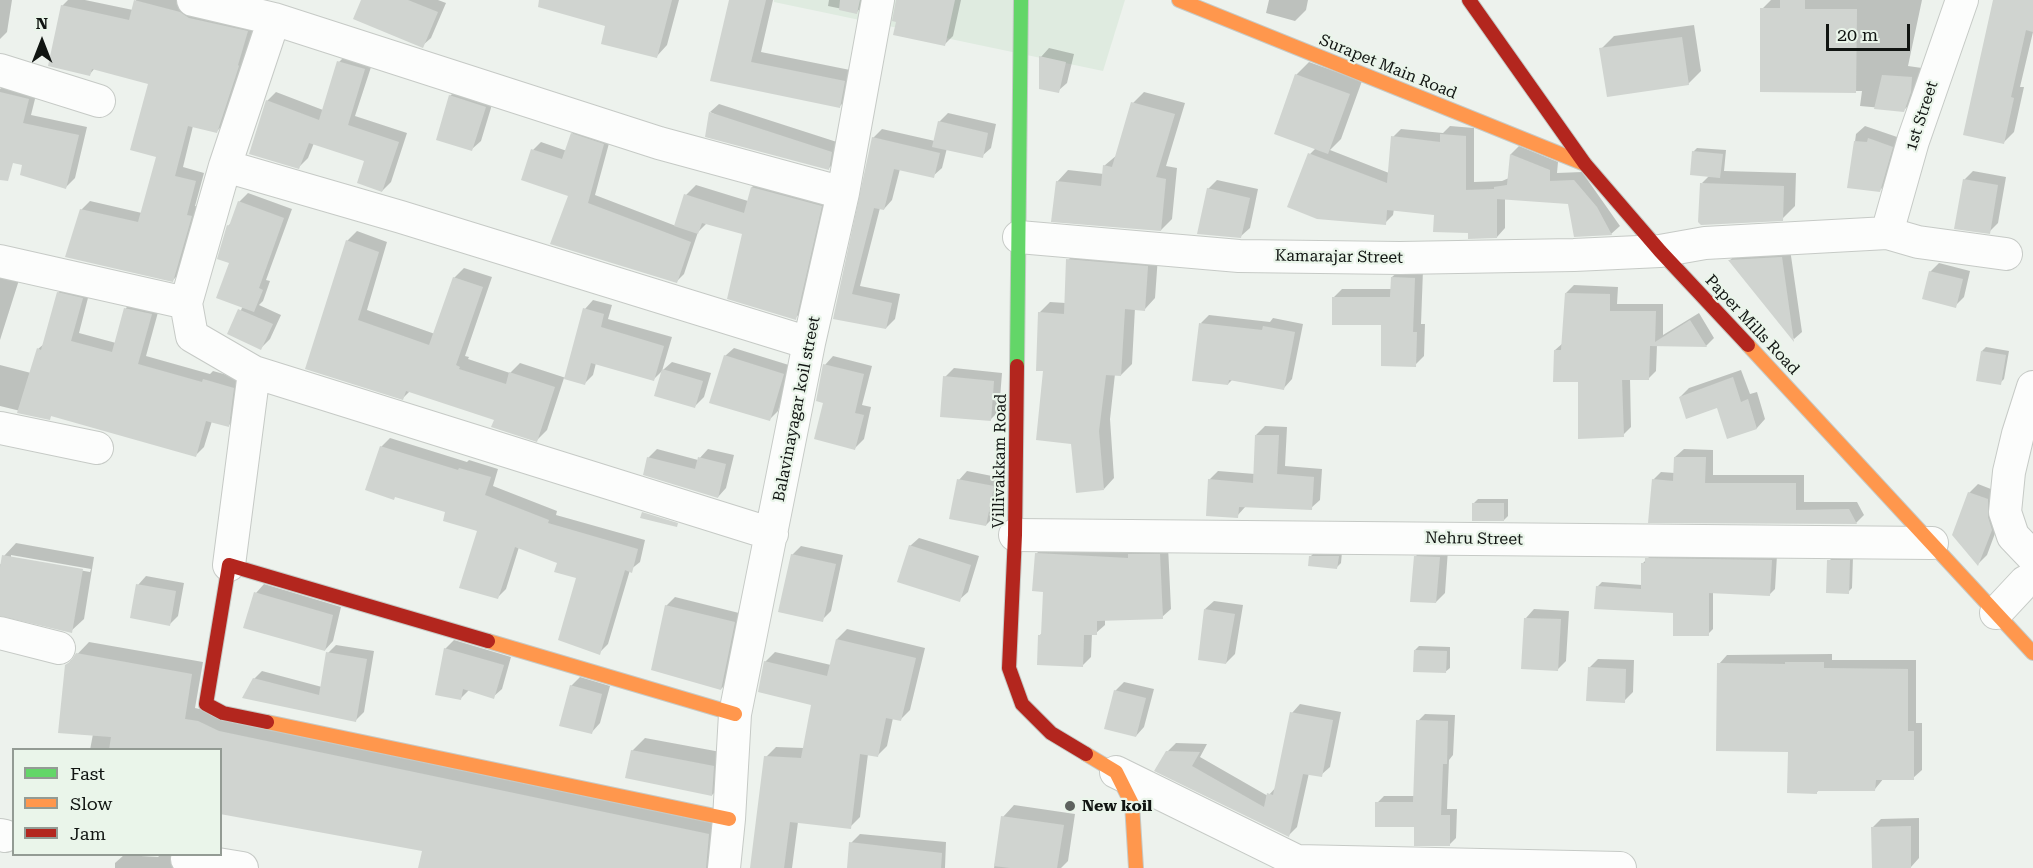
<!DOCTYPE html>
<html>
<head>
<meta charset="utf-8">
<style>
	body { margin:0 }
	#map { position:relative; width:2033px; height:868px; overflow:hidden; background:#edf2ed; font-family:"Roboto Serif",serif }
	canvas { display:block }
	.legend { position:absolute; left:12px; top:748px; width:210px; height:108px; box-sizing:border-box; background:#eaf5ea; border:2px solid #939b94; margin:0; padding:8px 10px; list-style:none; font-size:18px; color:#111512 }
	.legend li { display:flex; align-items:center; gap:12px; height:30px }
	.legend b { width:30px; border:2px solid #939b94 }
	.north { position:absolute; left:12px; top:12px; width:60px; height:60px; -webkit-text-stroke:4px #eaf5ea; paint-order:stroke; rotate:0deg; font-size:16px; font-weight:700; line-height:24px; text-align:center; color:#111512 }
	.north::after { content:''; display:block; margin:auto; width:21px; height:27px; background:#111512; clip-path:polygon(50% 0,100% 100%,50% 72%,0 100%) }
	.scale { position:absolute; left:1826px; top:24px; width:84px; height:27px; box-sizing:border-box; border:3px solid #111512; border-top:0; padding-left:8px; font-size:18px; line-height:21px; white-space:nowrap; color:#111512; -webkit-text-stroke:4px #eaf5ea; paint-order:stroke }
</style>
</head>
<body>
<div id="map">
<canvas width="2033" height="868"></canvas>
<ul class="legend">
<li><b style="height:8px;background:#63d668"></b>Fast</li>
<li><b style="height:8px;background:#ff974d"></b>Slow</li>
<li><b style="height:8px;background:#b3261e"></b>Jam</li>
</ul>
<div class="north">N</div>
<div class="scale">20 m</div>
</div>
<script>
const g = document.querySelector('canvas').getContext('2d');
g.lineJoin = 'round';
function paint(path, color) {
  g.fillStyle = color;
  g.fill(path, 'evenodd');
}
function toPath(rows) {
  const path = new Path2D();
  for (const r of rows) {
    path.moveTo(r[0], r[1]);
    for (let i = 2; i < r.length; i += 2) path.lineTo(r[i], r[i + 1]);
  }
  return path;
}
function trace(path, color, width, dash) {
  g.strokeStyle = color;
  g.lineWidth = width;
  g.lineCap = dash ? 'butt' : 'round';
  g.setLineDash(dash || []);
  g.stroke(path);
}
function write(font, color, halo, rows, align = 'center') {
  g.font = font + ' "Roboto Serif",serif';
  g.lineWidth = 4.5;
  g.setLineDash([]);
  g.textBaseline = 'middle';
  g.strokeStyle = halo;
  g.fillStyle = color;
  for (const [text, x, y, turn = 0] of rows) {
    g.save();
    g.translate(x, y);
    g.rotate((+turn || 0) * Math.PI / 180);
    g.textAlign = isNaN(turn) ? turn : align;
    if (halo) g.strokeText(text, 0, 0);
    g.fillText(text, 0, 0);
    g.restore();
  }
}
const built = toPath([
	[774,0,1125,0,1103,71,774,2]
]);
const shadow = toPath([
	[0,0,12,0,7,32,0,39],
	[68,0,85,0,133,10,136,0,186,0,256,23,225,123,217,131,193,126,183,167,204,173,195,206,200,207,182,271,173,280,81,210,90,201,142,213,158,156,150,83,95,68,90,74,62,6],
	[363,0,438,0,446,3,431,38,422,46],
	[551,0,679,0,667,45,657,56,607,25],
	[730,0,773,0,761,52,855,71,850,96,840,106,712,80],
	[829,0,866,0,857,12,828,6],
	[896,0,961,0,953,36,945,44,898,21],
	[1269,0,1308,0,1306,10,1295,21,1266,13],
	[1771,0,1922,0,1908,66,1922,68,1921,81,1914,100,1904,110,1860,106,1862,91,1761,91,1762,9],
	[1994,0,2033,0,2033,32,2020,87,2024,87,2014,132,2003,143],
	[1694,25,1701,71,1688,84,1601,49,1614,36],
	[1049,48,1074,54,1067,83,1058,91,1041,57],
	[348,53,373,61,355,116,407,133,391,182,382,191,366,160,314,143,308,158,299,167,267,101,276,92,323,110,339,62],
	[1309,62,1362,81,1341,139,1330,150,1389,173,1393,137,1401,129,1443,133,1450,126,1474,128,1474,182,1502,181,1509,178,1511,154,1519,146,1558,162,1557,173,1582,172,1620,226,1611,234,1576,235,1569,202,1505,198,1505,228,1497,237,1469,231,1435,213,1394,209,1393,215,1385,223,1289,206,1310,154,1316,148,1296,75],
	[6,83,37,91,31,115,87,127,75,178,66,187,24,164,0,158,0,89],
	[459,87,494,98,481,141,472,149,450,96],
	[1144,92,1185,103,1166,166,1177,168,1172,219,1161,230,1057,182,1068,170,1104,174,1104,166,1117,155,1133,103],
	[719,104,840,143,837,160,828,169,710,112],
	[948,113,996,124,991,148,982,156,947,148,942,168,933,176,900,169,892,200,884,209,880,208,860,286,900,294,895,319,886,328,835,318,873,138,882,129,935,141,939,122],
	[580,126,611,136,595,195,676,226,686,195,696,185,748,201,752,187,762,177,831,196,806,308,795,318,744,233,707,223,698,232,684,274,676,282,570,195,533,150,541,142,567,151,572,134],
	[1865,126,1900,138,1888,182,1879,191,1849,187,1856,134],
	[1697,148,1726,150,1724,171,1796,173,1795,206,1782,219,1702,183,1709,176,1693,152],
	[1973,171,2006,177,1998,223,1989,232,1964,180],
	[1217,180,1258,189,1250,228,1241,236,1208,189],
	[248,193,292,209,266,280,270,281,263,301,259,305,281,315,270,339,261,348,229,334,243,306,231,262,228,226,232,222,239,202],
	[357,231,387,242,367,310,435,334,454,278,464,268,492,277,465,356,469,357,468,359,510,373,520,363,566,378,585,309,593,300,612,305,608,319,672,337,662,371,654,379,596,363,593,375,584,384,564,378,547,430,537,440,496,419,410,391,403,398,307,368,347,241],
	[1079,249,1158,256,1155,298,1145,309,1135,308,1132,364,1121,375,1115,374,1110,419,1114,478,1104,489,1072,443,1045,370,1039,313,1050,302,1066,303,1068,260],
	[1790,249,1802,332,1794,339,1730,260,1739,252],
	[1939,263,1970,271,1964,297,1955,306,1930,272],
	[1401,269,1423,270,1421,324,1425,324,1424,356,1415,365,1383,323,1333,298,1342,289,1392,289,1392,277],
	[0,274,19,280,0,340],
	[67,284,90,290,79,333,116,343,126,308,134,300,160,305,146,356,210,374,213,371,242,379,237,417,228,426,212,421,204,447,196,455,52,415,49,418,0,406,0,365,31,373,38,349,45,343,58,293],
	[1574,285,1618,287,1617,304,1663,304,1663,335,1699,313,1714,338,1706,346,1657,345,1656,371,1648,379,1630,378,1631,427,1623,435,1555,350,1563,343,1566,293],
	[1209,315,1270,322,1273,318,1303,324,1292,379,1284,388,1233,379,1228,384,1201,323],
	[1986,347,2009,351,2004,379,2000,383,1982,351],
	[734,348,792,366,778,411,769,420,725,356],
	[833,356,872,366,862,405,871,407,864,439,855,448,824,402,825,365],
	[672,362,711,373,704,397,695,406,663,370],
	[954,368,1002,373,999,411,990,420,945,377],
	[1741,370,1750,394,1757,392,1765,419,1757,428,1728,437,1718,406,1680,397,1689,388],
	[1265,426,1287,427,1285,466,1322,469,1320,500,1311,508,1246,506,1237,516,1209,480,1218,471,1255,474,1256,435],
	[390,438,467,462,469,460,498,469,493,486,557,511,556,515,645,540,640,562,630,570,608,644,599,653,578,577,558,562,519,547,506,589,497,598,479,530,447,511,381,447],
	[657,449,698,460,708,449,734,455,726,488,718,497,648,458],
	[1684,449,1713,450,1713,475,1804,475,1804,502,1857,502,1864,515,1856,523,1653,480,1661,472,1675,473,1675,457],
	[967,471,1002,478,995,516,986,525,959,480],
	[1978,484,1996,491,2000,520,1987,555,1979,563,1969,493],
	[1478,499,1508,499,1508,516,1504,520,1474,503],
	[919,538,979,556,968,592,959,600,910,546],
	[16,543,94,557,84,619,71,631,0,614,0,564,2,565,4,556],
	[11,555,91,569,90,572,11,558],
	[1045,545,1168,546,1171,609,1162,617,1105,619,1105,625,1096,633,1092,633,1091,657,1082,666,1039,636,1043,632,1044,591,1036,554],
	[801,546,843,555,831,611,822,620,792,555],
	[1424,548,1448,549,1445,593,1436,602,1415,557],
	[1315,552,1342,552,1341,563,1337,567,1311,556],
	[1652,554,1777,555,1775,589,1770,594,1713,591,1713,629,1708,634,1675,612,1597,587,1602,582,1642,585,1642,564],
	[1833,557,1853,557,1852,588,1848,592,1829,561],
	[146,576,184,583,178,616,170,624,138,585],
	[264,584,341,607,333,641,325,650,256,593],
	[675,597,743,614,730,680,721,689,666,606],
	[1214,601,1243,605,1235,654,1226,663,1205,609],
	[1534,609,1569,611,1566,661,1557,670,1526,618],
	[847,629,925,648,910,710,900,720,893,718,887,746,877,756,868,754,860,817,850,827,798,822,792,868,752,868,766,757,776,747,804,748,813,703,765,662,775,652,831,665,837,639],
	[454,640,511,657,502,689,493,697,469,690,460,699,445,649],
	[89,642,203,662,195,708,720,823,714,868,420,868,424,850,220,750,90,750,93,734,66,666],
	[336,645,374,651,364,712,356,720,254,679,262,671,322,687,328,653],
	[1419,646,1450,647,1450,668,1445,672,1415,650],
	[1832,654,1832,660,1916,660,1916,723,1922,723,1922,770,1913,778,1884,778,1875,789,1820,789,1817,792,1790,750,1719,664,1727,655],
	[1598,659,1634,660,1633,692,1624,701,1589,668],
	[580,677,610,686,600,723,592,732,571,686],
	[1124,682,1154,689,1144,727,1136,736,1115,691],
	[1300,704,1341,712,1330,767,1321,775,1309,773,1297,827,1289,835,1167,752,1176,743,1207,744,1200,757,1268,796,1277,786,1292,713],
	[1425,714,1455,715,1453,755,1449,760,1447,809,1457,809,1456,838,1449,845,1377,803,1384,796,1415,796,1418,721],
	[645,738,726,753,725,782,712,795,632,751],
	[1014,805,1075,814,1068,861,1061,868,994,868,1003,817],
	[1919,818,1919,858,1911,867,1873,827,1881,819],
	[860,834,946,842,945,868,848,868,851,843],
	[161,854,176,854,192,868,115,868,115,863,124,855,158,857]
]);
const building = toPath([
	[134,0,180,12,189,18,248,31,238,65,239,66,217,133,188,126,175,176,196,181,187,215,192,216,173,282,65,257,80,209,138,222,156,157,130,150,148,84,92,69,90,76,48,66,61,5,129,20],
	[361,0,408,0,438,12,423,48,353,19],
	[539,0,672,0,657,58,601,44,605,26,538,7],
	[729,0,766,0,751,62,845,81,840,108,710,81],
	[840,0,860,0,857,14,839,10],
	[896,0,955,0,945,46,893,35,896,22,892,21],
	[1780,0,1805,0,1805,9,1857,9,1856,93,1760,92,1760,8,1780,8],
	[1993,0,2033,0,2033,32,2026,30,2011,97,2014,98,2004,144,1963,135],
	[1682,37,1689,85,1607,97,1599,48],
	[1039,56,1066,62,1059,93,1039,89],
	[337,61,365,69,348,125,399,142,382,192,357,183,364,161,309,143,299,169,249,154,266,100,319,120],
	[1295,74,1350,94,1328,154,1274,134],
	[1882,75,1912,77,1911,92,1904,112,1874,109],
	[0,92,29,99,23,123,79,135,66,189,20,175,22,165,13,163,8,181,0,180],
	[449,95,486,107,472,151,436,140],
	[1131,102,1175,114,1156,177,1166,179,1161,231,1051,222,1056,181,1101,186,1103,165,1112,167],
	[709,112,832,152,829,170,705,137],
	[938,121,988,133,983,158,932,147],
	[571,133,604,144,588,203,691,242,677,283,550,244,568,196,521,180,531,149,562,159],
	[1440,134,1466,136,1466,190,1494,189,1494,187,1507,185,1510,154,1550,170,1550,181,1574,180,1597,207,1612,235,1574,237,1568,204,1497,199,1497,238,1468,239,1468,233,1433,232,1434,215,1387,210,1386,225,1317,219,1287,207,1308,153,1387,183,1391,136,1440,142],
	[872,137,940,153,934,178,894,169,884,210,874,208,852,294,892,303,886,329,833,319],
	[1868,138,1893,147,1880,192,1847,188,1854,141,1867,142],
	[1692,151,1723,154,1720,178,1690,175],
	[1963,179,1998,185,1990,234,1954,229],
	[1700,183,1784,186,1783,221,1701,225,1698,222],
	[751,187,822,206,796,320,727,299,742,234,702,223,698,234,674,226,684,194,744,213],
	[1207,188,1250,198,1241,238,1197,234],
	[238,201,284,218,259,288,263,290,254,312,216,298,229,263,217,259,227,225,229,226],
	[346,240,379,252,358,320,429,345,453,277,483,287,456,365,460,367,459,369,506,384,509,372,555,387,537,442,491,427,494,420,406,391,403,400,305,369],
	[1782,257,1794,342,1728,260],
	[1066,259,1148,266,1145,311,1125,309,1121,376,1106,375,1099,431,1104,490,1076,493,1071,444,1036,440,1043,371,1036,371,1038,312,1064,314],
	[1929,271,1963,279,1956,308,1922,299],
	[1391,277,1415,278,1413,332,1417,332,1416,367,1381,366,1381,325,1332,325,1332,297,1390,297],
	[57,292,83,298,71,341,112,352,124,308,152,314,138,364,202,382,203,379,234,388,229,427,206,421,196,457,51,416,50,420,17,413,37,348,41,350],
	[1565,293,1610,294,1610,311,1656,311,1655,342,1690,320,1707,347,1650,346,1649,380,1622,380,1624,437,1578,439,1578,382,1553,382,1554,350,1561,350],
	[583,308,604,314,601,327,664,346,654,381,591,363,585,385,564,379],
	[238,309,273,324,261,350,227,334],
	[1199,323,1262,330,1263,326,1295,332,1284,390,1229,380,1228,385,1192,381],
	[1981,351,2006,355,2001,385,1976,381],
	[724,355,784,374,770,421,709,403],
	[823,364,864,374,855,413,864,415,855,450,814,439,823,403,816,401],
	[662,369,703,381,695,408,654,396],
	[943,376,994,381,991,421,940,417],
	[1733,377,1741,402,1748,399,1757,429,1727,439,1717,408,1686,419,1679,397],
	[1255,435,1279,435,1277,474,1314,477,1312,510,1239,507,1238,518,1206,516,1208,479,1253,483],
	[380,446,458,470,459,468,491,477,485,495,549,520,548,523,638,549,632,573,625,570,600,655,558,640,576,578,554,572,557,563,515,547,498,599,459,588,477,531,443,521,445,512,395,497,394,500,365,490],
	[647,457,695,469,698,457,726,464,718,498,643,475],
	[1674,457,1706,457,1705,483,1796,483,1796,510,1849,509,1857,524,1648,523,1652,479,1673,481],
	[957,479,994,486,986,526,949,519],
	[1968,492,1988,499,1988,517,1992,530,1978,566,1952,535],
	[1472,503,1504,503,1504,521,1472,521],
	[642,512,678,523,677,527,640,518],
	[909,545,971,565,960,602,897,582],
	[1035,553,1128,558,1128,554,1160,554,1163,619,1097,621,1097,635,1084,635,1083,667,1037,665,1038,635,1041,635,1043,592,1032,591],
	[791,554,836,564,823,622,778,612],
	[2,555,83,569,72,633,0,616,0,567],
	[1309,556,1339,556,1337,569,1308,566],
	[1414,556,1440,557,1436,603,1410,602],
	[1645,558,1772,560,1770,596,1709,593,1709,636,1673,636,1673,613,1594,609,1596,586,1641,589,1641,563,1645,563],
	[1827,560,1850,560,1849,594,1826,593],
	[136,584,176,591,170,626,130,618],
	[254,592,333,615,325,651,243,628],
	[665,605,735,622,721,690,651,670],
	[1204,609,1235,614,1226,664,1198,660],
	[1524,618,1561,619,1558,671,1521,669],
	[836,639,916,658,901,721,886,718,878,757,860,754,851,829,790,822,784,868,750,868,764,756,801,758,811,705,758,692,764,661,827,676],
	[444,648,504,665,494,699,463,689,461,700,435,695],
	[1414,650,1447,651,1446,673,1413,672],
	[326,652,367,659,356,722,242,698,253,678,319,695],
	[76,653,192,674,185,719,198,721,219,731,709,834,706,868,418,868,422,851,220,814,220,750,109,750,111,737,58,733,65,665,71,661],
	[1785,662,1824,662,1824,668,1908,669,1908,731,1914,731,1914,780,1876,780,1875,791,1817,791,1817,794,1787,793,1788,752,1716,751,1717,663,1785,664],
	[1588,667,1626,669,1625,703,1586,701],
	[570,685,602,694,592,734,559,726],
	[1114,690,1146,698,1136,737,1104,729],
	[1290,712,1333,720,1322,777,1303,774,1289,837,1154,771,1166,751,1200,752,1192,766,1264,807,1267,793,1273,795],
	[1416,720,1448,721,1447,764,1443,764,1441,815,1450,815,1450,846,1414,846,1414,827,1375,827,1375,802,1413,802],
	[631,750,714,766,712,796,625,778],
	[1001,816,1064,825,1057,868,1010,868,994,866],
	[1911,826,1911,868,1872,868,1871,827],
	[849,842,942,853,941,868,847,868]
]);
const street = toPath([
	[193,0,274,19,659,143,843,193],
	[0,70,99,101],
	[225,166,401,217,809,343],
	[1887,233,1913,141,1962,0],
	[1019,237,1239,256,1400,258,1574,255,1660,251,1705,243,1887,233,1918,242,2006,254],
	[0,261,186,303,192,336,254,372,772,534],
	[186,303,225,166,274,19],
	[2033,387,2018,434,2009,472,2005,512,2013,536,2033,557],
	[0,428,97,448],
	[1015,535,1932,543],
	[229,565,254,372],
	[1996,613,2025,582,2033,578],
	[0,633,59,648],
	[1116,772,1297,861,1620,868],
	[0,835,5,836],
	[187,859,242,868],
	[724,868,729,819,735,714,809,343,843,193,878,0]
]);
const fast = toPath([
	[1017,366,1021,0]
]);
const slow = toPath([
	[1179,0,1585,164],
	[1748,345,2033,653],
	[488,641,735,714],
	[267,722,729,819],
	[1086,754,1116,772,1132,804,1136,868]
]);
const jam = toPath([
	[1469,0,1585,164,1660,251,1748,345],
	[1017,366,1015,535,1009,668,1022,704,1051,733,1086,754],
	[267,722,223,713,206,704,229,565,488,641]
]);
const markers = [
	[1070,806,6,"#5e625f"]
];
const streetNames = [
	["Surapet Main Road",1388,67,22],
	["1st Street",1922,116,-72],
	["Kamarajar Street",1339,257,1],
	["Paper Mills Road",1752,325,47],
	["Balavinayagar koil street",797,409,-79],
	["Villivakkam Road",1000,461,-89],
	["Nehru Street",1474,539,1]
];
const poiNames = [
	["New koil",1082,806]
];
paint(built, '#dfebe0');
paint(shadow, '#0003');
paint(building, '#d0d4d0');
trace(street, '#c6cac6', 34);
trace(fast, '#c6cac6', 16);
trace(slow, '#c6cac6', 16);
trace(jam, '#c6cac6', 16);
trace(street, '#fcfdfc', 32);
trace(fast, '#63d668', 14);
trace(slow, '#ff974d', 14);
trace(jam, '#b3261e', 14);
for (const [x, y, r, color] of markers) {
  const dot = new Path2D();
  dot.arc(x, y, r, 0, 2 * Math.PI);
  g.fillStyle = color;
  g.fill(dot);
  trace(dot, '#eaf5ea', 2);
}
write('16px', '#111512', '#eaf5ea', streetNames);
write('bold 16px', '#111512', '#eaf5ea', poiNames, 'left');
</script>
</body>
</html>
